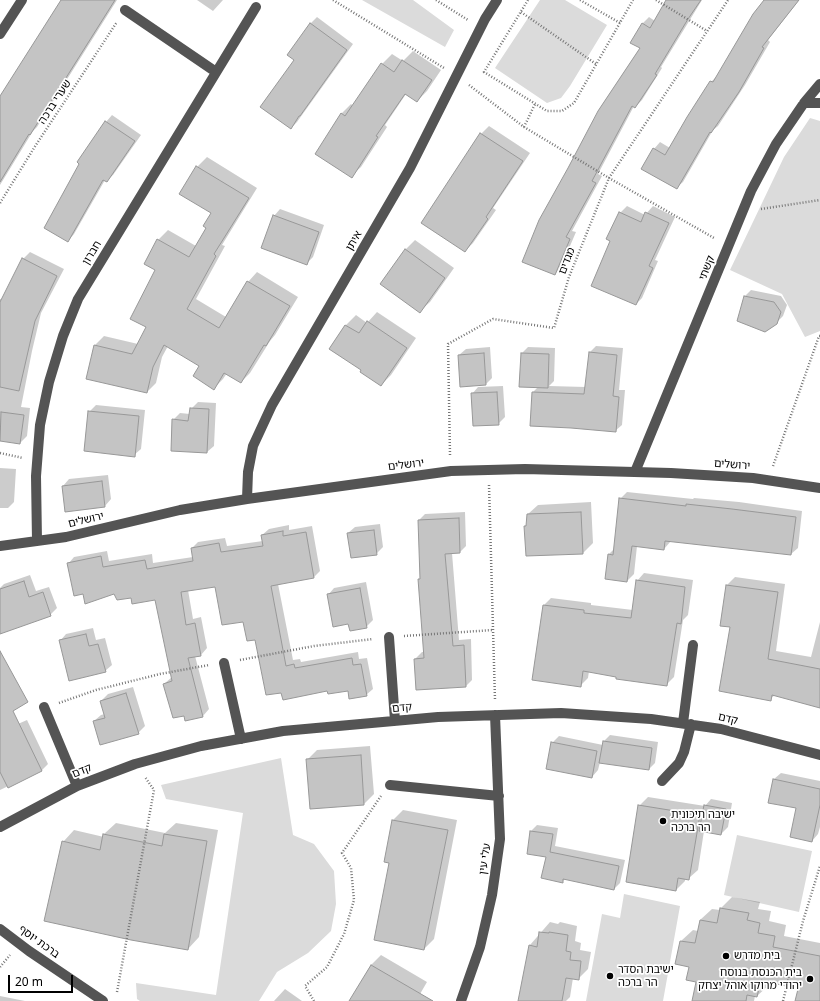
<!DOCTYPE html>
<html>
<head>
<meta charset="utf-8">
<style>
	body { margin:0 }
	#map { position:relative; width:820px; height:1001px; overflow:hidden; background:#fff; font-family:"Noto Sans",sans-serif }
	canvas { display:block }
	.scale { position:absolute; left:8px; top:975px; width:65px; height:18px; box-sizing:border-box; border:2px solid #000; border-top:0; padding-left:5px; font-size:12px; line-height:14px; white-space:nowrap; color:#000; -webkit-text-stroke:3px #fff; paint-order:stroke }
</style>
</head>
<body>
<div id="map">
<canvas width="820" height="1001"></canvas>
<div class="scale">20 m</div>
</div>
<script>
const g = document.querySelector('canvas').getContext('2d');
g.lineJoin = 'round';
function paint(path, color) {
  g.fillStyle = color;
  g.fill(path, 'evenodd');
}
function toPath(rows) {
  const path = new Path2D();
  for (const r of rows) {
    path.moveTo(r[0], r[1]);
    for (let i = 2; i < r.length; i += 2) path.lineTo(r[i], r[i + 1]);
  }
  return path;
}
function trace(path, color, width, dash) {
  g.strokeStyle = color;
  g.lineWidth = width;
  g.lineCap = dash ? 'butt' : 'round';
  g.setLineDash(dash || []);
  g.stroke(path);
}
function write(font, color, halo, rows, align = 'center') {
  g.font = font + ' "Noto Sans","Noto Sans Hebrew",sans-serif';
  g.lineWidth = 3.5;
  g.setLineDash([]);
  g.textBaseline = 'middle';
  g.strokeStyle = halo;
  g.fillStyle = color;
  for (const [text, x, y, turn = 0] of rows) {
    g.save();
    g.translate(x, y);
    g.rotate((+turn || 0) * Math.PI / 180);
    g.textAlign = isNaN(turn) ? turn : align;
    if (halo) g.strokeText(text, 0, 0);
    g.fillText(text, 0, 0);
    g.restore();
  }
}
const green = toPath([
	[362,0,413,0,454,30,445,47],
	[540,0,565,0,607,25,570,86,561,98,547,103,495,68],
	[810,118,820,121,820,331,805,337,782,294,730,270,784,157],
	[281,758,293,835,314,844,334,871,336,904,331,931,308,953,277,972,259,1001,140,1001,137,999,136,983,216,995,243,813,166,799,161,785],
	[737,835,812,851,799,912,724,895],
	[624,894,680,906,663,1001,586,1001,602,914,620,918]
]);
const shadow = toPath([
	[62,0,117,0,37,127,33,131,0,185,0,98],
	[197,0,223,0,213,11],
	[668,0,702,0,661,67,662,68,642,100,635,107,634,106,598,174,602,176,572,231,576,232,561,267,555,274,523,261,641,48,632,42,643,23,649,17,655,21],
	[765,0,799,0,768,40,770,42,745,85,718,126,713,130,683,182,676,188,654,149,660,142,670,148,711,82,718,75],
	[317,17,353,44,297,122,291,128,295,60,310,24],
	[413,51,441,70,427,91,417,101,406,94,385,125,387,127,361,167,351,176,341,114,351,104,353,106,382,64,392,54,403,61],
	[112,115,141,135,113,175,106,181,105,180,74,234,68,241,106,122],
	[489,126,530,153,493,208,496,210,473,243,465,251,481,134],
	[207,157,257,188,222,245,225,246,196,299,226,317,248,282,257,272,298,297,275,335,270,341,250,373,241,382,227,373,223,379,214,388,201,365,168,346,162,357,156,383,147,392,95,345,104,336,138,344,147,326,156,270,158,240,168,230,196,246,207,227,212,212,181,194,197,167],
	[627,206,645,215,653,206,675,217,655,260,658,261,642,298,636,304,611,241,620,213],
	[280,209,324,225,313,257,307,263,274,216],
	[415,240,454,268,430,302,420,311,405,250],
	[30,252,64,269,41,313,32,351,21,407,30,408,27,436,20,443,0,440,0,299,2,299,23,259],
	[751,290,781,296,787,305,783,316,776,323,745,296],
	[377,312,416,338,391,375,381,385,362,370,330,349,346,325,356,315,367,323],
	[596,346,623,348,619,390,625,390,622,425,615,431,533,392,538,387,522,353,528,347,555,348,554,381,549,386,586,387,590,352],
	[490,347,492,378,486,384,459,355,466,349],
	[503,386,505,417,498,424,472,394,478,387],
	[198,402,216,403,214,446,207,452,173,420,180,413,190,414,191,409],
	[96,405,145,410,141,449,134,455,89,412],
	[0,468,16,469,14,502,8,508,0,508],
	[108,475,111,499,105,506,63,486,69,479],
	[627,492,693,499,694,498,739,502,802,511,798,548,791,554,671,541,664,549,637,546,634,574,627,581,609,554,615,548,620,499],
	[591,502,593,543,583,553,527,555,525,526,527,524,528,514,538,505],
	[465,512,466,546,460,552,452,553,459,640,471,639,472,680,466,686,415,659,422,652,425,652,419,580,421,578,419,520,425,514],
	[380,524,383,547,376,554,348,533,355,527],
	[289,525,289,530,312,526,320,571,314,577,278,584,293,660,300,659,301,662,358,652,359,659,367,658,373,689,366,695,349,690,282,691,256,639,244,621,215,585,188,590,193,619,201,617,207,648,201,655,195,656,209,709,203,716,186,720,185,714,164,684,172,677,156,599,132,596,115,592,84,593,68,564,74,557,107,551,109,561,152,554,153,563,193,557,192,548,198,542,225,538,227,546,263,541,262,535,269,529],
	[644,573,693,580,688,615,683,620,674,677,666,685,589,671,588,678,580,686,544,605,551,598,591,603,591,605,633,610,637,581],
	[30,575,36,591,49,587,57,608,50,615,0,628,0,588,4,584],
	[735,577,785,584,776,651,811,657,820,622,820,707,775,695,770,699,731,626,721,625,727,585],
	[366,582,373,620,366,627,349,622,328,595,334,588],
	[93,628,96,640,105,638,112,665,105,671,60,641,66,634],
	[133,687,145,726,138,733,94,721,101,715,105,714,101,701,108,694],
	[27,720,48,764,42,770,0,790,0,740,11,727],
	[610,735,658,742,655,763,649,769,600,762,598,770,592,777,552,743,559,736,603,745,604,741],
	[370,746,374,794,364,804,307,760,317,750],
	[781,773,820,781,820,827,818,834,812,841,797,808,769,802,774,779],
	[648,797,705,806,711,799,732,803,728,827,721,834,704,831,698,870,689,878,685,878,685,881,676,890,639,806],
	[403,810,457,820,434,939,424,949,390,863,385,862,393,820],
	[116,823,165,833,176,823,218,830,199,937,188,949,63,842,74,830,104,837,104,834],
	[537,825,558,828,555,846,625,860,620,883,614,889,565,879,562,882,548,856,528,853,531,831],
	[732,897,760,902,758,909,771,911,769,921,786,925,784,936,820,943,820,1001,796,1001,799,988,769,981,769,985,757,996,755,996,754,1001,693,1001,697,981,690,966,677,963,681,941,693,930,698,931,700,920,712,909,720,910,721,908],
	[550,922,558,924,560,922,577,926,575,941,581,943,580,950,591,952,588,969,578,979,573,978,570,997,566,1001,526,1001,530,945],
	[381,955,427,982,416,1001,350,1001,371,965],
	[285,989,302,1001,274,1001],
	[0,996,25,1001,0,1001]
]);
const building = toPath([
	[61,0,115,0,30,135,29,134,0,182,0,96,61,0],
	[666,0,701,0,688,19,655,74,657,75,635,108,632,106,592,181,596,183,566,237,570,239,555,275,522,262,539,220,568,168,598,111,640,48,630,43,642,23,650,28,666,0],
	[764,0,799,0,762,47,764,48,739,92,711,133,710,132,677,189,641,169,653,148,665,155,687,117,710,81,713,82,753,14,764,0],
	[310,23,347,50,300,116,299,116,291,129,260,107,294,60,287,55,310,23],
	[402,60,432,80,417,102,405,94,376,136,378,137,352,178,315,154,341,113,345,116,381,63,394,72,402,60],
	[105,121,135,141,107,182,103,180,68,242,44,228,79,164,77,162,105,121],
	[480,133,523,161,486,217,488,219,465,252,421,223,480,133],
	[196,166,249,198,214,254,216,256,187,309,219,328,247,281,290,306,266,346,264,345,241,383,224,373,214,390,193,376,199,366,164,345,153,367,147,393,86,379,94,345,132,354,146,327,130,319,155,270,144,264,157,239,189,257,206,228,203,226,211,213,179,194,196,166],
	[619,212,641,222,645,212,669,223,649,266,653,268,636,305,591,286,610,241,606,239,619,212],
	[273,215,319,232,307,265,261,248,273,215],
	[405,249,445,278,420,313,380,284,405,249],
	[22,258,57,276,35,321,19,391,0,387,0,302,22,258],
	[744,296,774,302,781,312,777,324,765,332,737,321,744,296],
	[367,321,407,348,381,386,360,372,361,370,329,349,345,325,359,333,367,321],
	[589,352,617,355,613,396,619,397,616,432,571,428,530,426,532,392,584,394,589,352],
	[484,353,486,385,460,387,458,355,484,353],
	[521,353,549,354,548,388,519,387,521,353],
	[497,392,499,425,473,426,471,393,497,392],
	[190,408,209,409,207,453,171,451,172,419,188,421,190,408],
	[88,411,139,416,135,457,84,451,88,411],
	[1,412,24,415,20,444,0,441,1,412],
	[102,481,105,507,65,512,62,486,102,481],
	[619,498,686,506,686,504,732,509,796,517,791,555,665,541,664,550,632,546,627,582,605,579,608,554,613,555,619,498],
	[581,512,583,554,526,556,524,526,526,526,527,514,581,512],
	[459,518,460,553,445,554,453,646,464,645,466,687,416,690,414,659,424,658,418,579,420,579,418,520,459,518],
	[374,530,377,555,351,558,347,533,374,530],
	[283,531,283,536,306,532,314,578,271,586,286,666,294,664,295,668,352,658,353,665,361,664,367,696,349,699,348,691,328,694,327,691,283,700,281,693,266,695,255,640,247,641,243,622,222,625,215,587,181,592,186,625,195,623,201,656,188,658,203,717,185,721,184,716,173,718,163,684,172,681,155,600,132,604,131,598,117,600,114,594,85,604,83,594,74,596,67,563,101,556,103,567,145,560,147,569,193,561,191,548,219,543,221,552,263,546,261,535,283,531],
	[636,580,685,587,681,624,677,623,667,686,616,679,616,677,583,671,581,687,532,680,543,605,584,610,584,613,631,618,636,580],
	[24,581,29,597,43,592,51,616,0,634,0,589,24,581],
	[726,585,778,592,768,659,820,669,820,708,772,695,771,701,719,691,730,627,720,626,726,585],
	[360,588,367,628,350,631,348,624,333,627,327,594,360,588],
	[86,634,89,646,98,644,106,672,69,681,59,640,86,634],
	[0,651,28,702,13,711,42,771,8,788,0,772,0,651],
	[126,693,139,734,100,745,93,721,105,718,100,701,126,693],
	[603,741,652,748,649,770,599,763,603,741],
	[551,742,597,751,592,778,546,769,551,742],
	[361,755,364,805,310,809,306,759,361,755],
	[773,779,820,789,820,805,812,842,790,837,796,808,768,803,773,779],
	[638,805,700,815,689,880,678,878,676,891,626,882,638,805],
	[704,805,726,809,721,835,699,831,704,805],
	[392,820,448,830,424,950,374,940,389,863,384,862,392,820],
	[530,831,553,834,550,852,619,866,614,890,563,879,563,883,541,878,546,857,527,854,530,831],
	[103,834,162,846,164,834,207,841,188,950,131,940,44,921,62,841,100,850,103,834],
	[720,908,749,913,747,920,760,923,758,933,775,936,773,947,820,956,820,1001,795,1001,798,989,761,980,757,997,747,995,746,1001,692,1001,696,982,686,980,689,967,675,964,680,941,695,943,700,920,717,923,720,908],
	[539,932,549,933,549,932,568,935,566,951,571,952,570,960,581,961,579,980,566,978,562,1001,518,1001,529,945,537,947,539,932],
	[371,965,433,1001,349,1001,371,965]
]);
const path = toPath([
	[333,0,444,68],
	[436,0,468,20],
	[528,0,484,72,547,111,562,111,574,103,633,0],
	[580,0,620,23],
	[656,0,707,31],
	[521,12,596,64],
	[469,85,524,127,609,178,714,238],
	[524,127,535,104],
	[0,203,34,148,117,22],
	[761,209,820,200],
	[0,453,23,458],
	[450,455,448,344,493,319,554,328,569,277,609,178,728,0],
	[773,466,819,336,820,336],
	[489,485,495,700],
	[404,636,493,630],
	[240,660,314,646,373,639],
	[59,703,96,690,160,674,209,665],
	[0,967,10,955],
	[117,992,154,790,145,777],
	[314,1001,305,986,327,967,344,934,354,900,351,868,342,853,381,796],
	[783,1001,803,921,820,866]
]);
const minor = toPath([
	[125,10,216,72],
	[0,34,22,0],
	[804,103,820,103],
	[635,472,751,191,776,144,804,103,820,84],
	[247,499,248,472,253,446,272,405,410,168,485,19,497,0],
	[37,541,36,476,40,425,49,382,63,336,78,299,256,7],
	[0,546,66,537,180,510,247,499,451,471,525,469,671,473,753,478,820,488],
	[389,637,395,721],
	[224,663,241,739],
	[44,707,77,786],
	[683,723,693,645],
	[662,781,679,763,684,752,691,724],
	[390,785,499,796],
	[0,827,77,786,135,764,201,746,283,731,438,717,561,713,651,719,721,729,820,755],
	[0,929,29,951,103,1001],
	[461,1001,480,947,492,895,500,839,495,715]
]);
const markers = [
	[663,821,4,"#000"],
	[726,956,4,"#000"],
	[610,976,4,"#000"],
	[810,979,4,"#000"]
];
const streetNames = [
	["שערי ברכה",55,102,-57],
	["איתן",354,241,-60],
	["חברון",92,253,-59],
	["מגדים",567,261,-69],
	["קשתי",707,268,-68],
	["ירושלים",406,465,-7],
	["ירושלים",732,465,4],
	["ירושלים",86,520,-13],
	["קדם",402,708,-5],
	["קדם",728,719,13],
	["קדם",82,771,-22],
	["עלי עין",485,859,-82],
	["ברכת יוסף",39,942,36]
];
const poiNames = [
	["ישיבה תיכונית",671,815],
	["הר ברכה",671,828],
	["בית מדרש",734,956],
	["ישיבת הסדר",618,970],
	["הר ברכה",618,983],
	["בית הכנסת בנוסח",802,973,"right"],
	["יהודי מרוקו אוהל יצחק",802,986,"right"]
];
paint(green, '#dbdbdb');
paint(shadow, '#0003');
paint(building, '#c4c4c4');
trace(building, '#989898', 1);
trace(path, '#767676', 2.5, [1, 2]);
trace(minor, '#545454', 10);
for (const [x, y, r, color] of markers) {
  const dot = new Path2D();
  dot.arc(x, y, r, 0, 2 * Math.PI);
  g.fillStyle = color;
  g.fill(dot);
  trace(dot, '#fff', 1.5);
}
write('11px', '#000', '#fff', streetNames);
write('11px', '#000', '#fff', poiNames, 'left');
</script>
</body>
</html>
